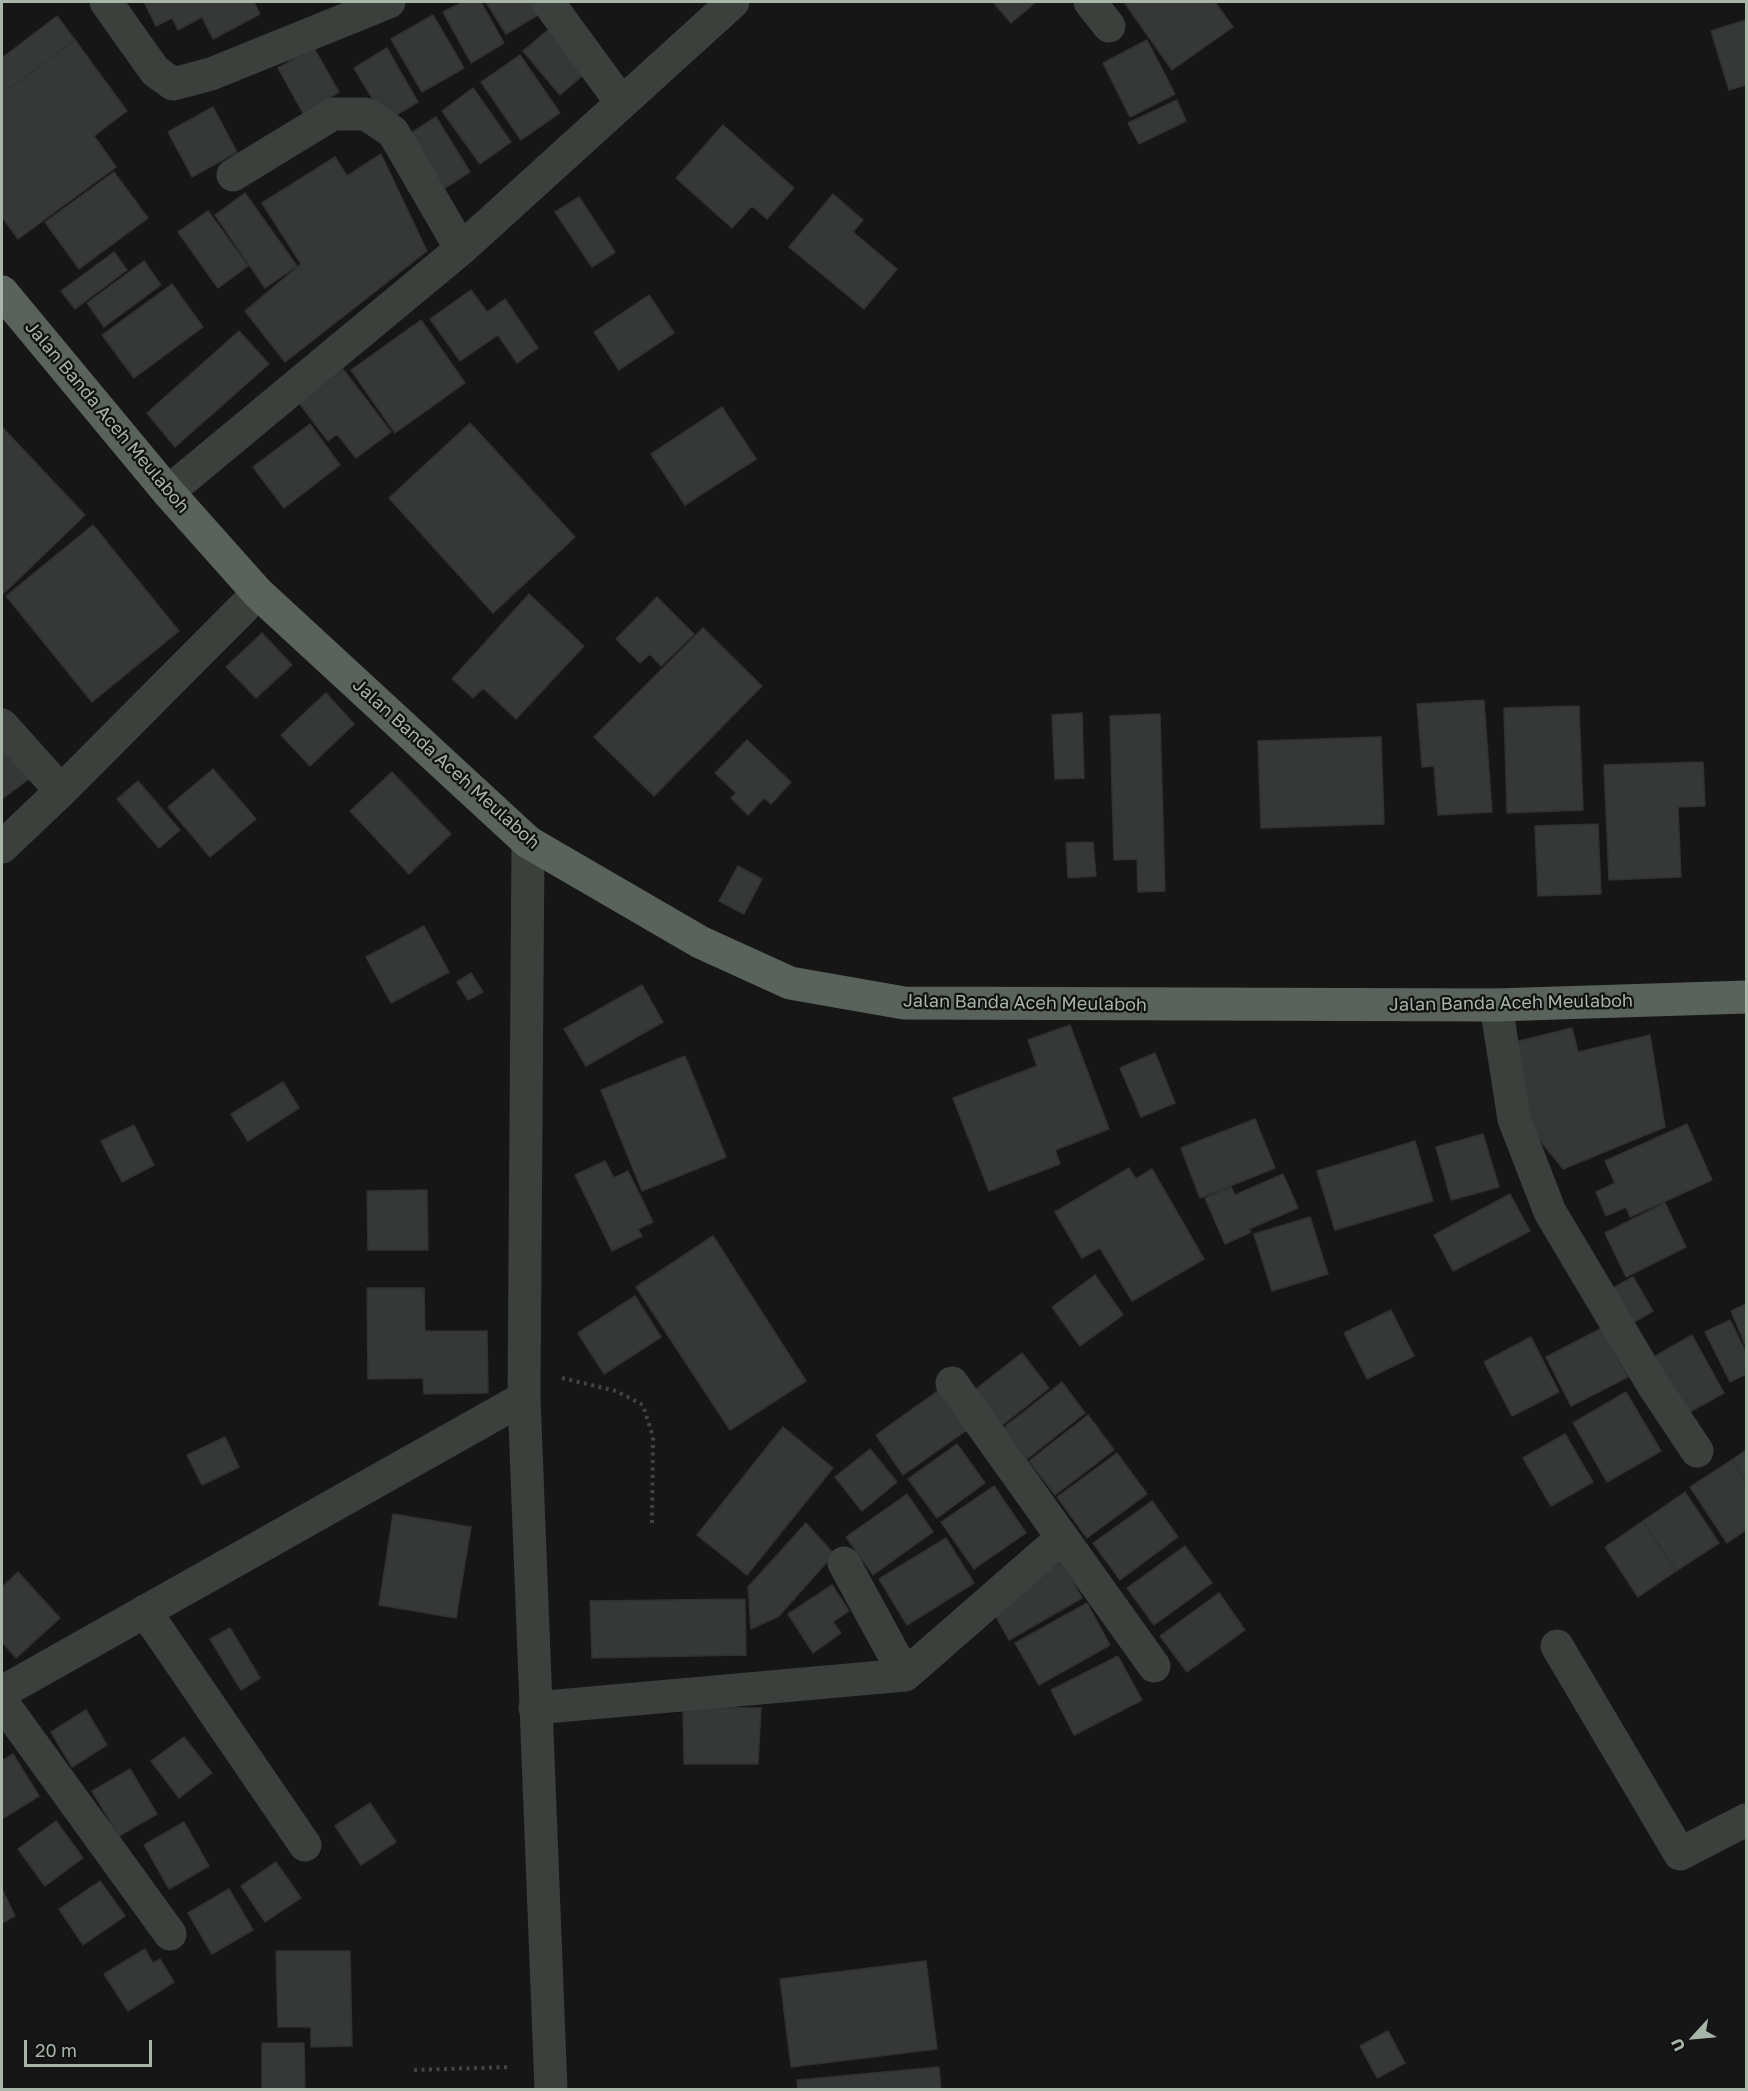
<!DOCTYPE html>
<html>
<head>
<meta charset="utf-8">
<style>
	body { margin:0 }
	#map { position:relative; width:1748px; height:2091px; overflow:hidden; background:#151615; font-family:"Golos Text",sans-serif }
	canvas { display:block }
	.frame { position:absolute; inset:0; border:3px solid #a8b5a9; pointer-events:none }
	.north { position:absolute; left:1664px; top:2007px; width:60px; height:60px; -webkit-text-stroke:4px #101110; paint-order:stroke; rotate:244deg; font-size:16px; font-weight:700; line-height:24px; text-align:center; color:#a8b5a9 }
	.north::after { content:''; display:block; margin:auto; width:21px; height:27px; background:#a8b5a9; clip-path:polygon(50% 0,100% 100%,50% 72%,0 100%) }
	.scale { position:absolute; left:24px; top:2040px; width:128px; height:27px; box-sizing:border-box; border:3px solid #a8b5a9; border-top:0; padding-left:8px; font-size:18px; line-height:21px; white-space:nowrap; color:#a8b5a9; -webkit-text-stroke:4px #101110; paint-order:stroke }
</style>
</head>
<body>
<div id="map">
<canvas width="1748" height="2091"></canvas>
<div class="frame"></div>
<div class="north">U</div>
<div class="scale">20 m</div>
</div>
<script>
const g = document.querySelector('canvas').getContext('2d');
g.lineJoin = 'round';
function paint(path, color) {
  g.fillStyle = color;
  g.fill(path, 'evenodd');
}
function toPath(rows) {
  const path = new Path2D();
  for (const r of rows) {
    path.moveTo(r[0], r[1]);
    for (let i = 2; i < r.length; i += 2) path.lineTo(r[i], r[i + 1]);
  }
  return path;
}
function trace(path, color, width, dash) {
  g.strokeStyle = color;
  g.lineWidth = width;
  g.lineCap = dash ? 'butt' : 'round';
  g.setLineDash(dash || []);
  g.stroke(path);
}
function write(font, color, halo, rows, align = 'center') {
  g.font = font + ' "Golos Text",sans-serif';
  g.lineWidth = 4.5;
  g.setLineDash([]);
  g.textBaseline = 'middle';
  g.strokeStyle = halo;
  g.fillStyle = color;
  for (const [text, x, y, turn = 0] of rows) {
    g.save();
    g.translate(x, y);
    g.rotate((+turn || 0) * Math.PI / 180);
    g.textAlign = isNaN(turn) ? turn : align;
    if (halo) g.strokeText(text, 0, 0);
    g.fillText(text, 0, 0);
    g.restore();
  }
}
const building = toPath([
	[144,2,254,2,260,14,213,39,202,17,178,30,172,18,156,26,144,2],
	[463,2,481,2,504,43,471,63,443,12,463,2],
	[486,2,536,2,543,12,506,34,486,2],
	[993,2,1036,2,1011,23,993,2],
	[1124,2,1215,2,1233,27,1172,70,1124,2],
	[433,15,464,68,422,92,391,39,433,15],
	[57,16,75,40,2,94,2,58,57,16],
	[1746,20,1746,85,1729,90,1711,31,1746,20],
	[554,25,590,69,560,95,523,51,554,25],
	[75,40,127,111,94,136,116,167,18,239,2,217,2,94,75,40],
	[1147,40,1175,94,1130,117,1103,63,1147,40],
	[314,48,339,92,303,113,278,68,314,48],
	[387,48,418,102,386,121,354,68,387,48],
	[520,55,560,113,521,140,481,82,520,55],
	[473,88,511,142,480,164,442,111,473,88],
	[1177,100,1186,121,1139,144,1128,123,1177,100],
	[213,107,237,152,192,177,168,132,213,107],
	[436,117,470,172,437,193,402,139,436,117],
	[723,125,794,188,767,219,752,206,732,228,676,178,723,125],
	[381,154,427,251,285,362,245,311,301,264,262,203,335,157,347,176,381,154],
	[114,172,148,218,79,269,45,222,114,172],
	[245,193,297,266,265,288,215,215,245,193],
	[833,194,863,220,853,232,897,269,864,309,789,247,833,194],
	[579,197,615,252,592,267,555,212,579,197],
	[208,211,248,266,218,288,178,232,208,211],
	[114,252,127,270,75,309,61,291,114,252],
	[144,261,161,285,104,327,87,303,144,261],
	[172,284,203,327,134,378,102,335,172,284],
	[471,290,487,312,505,299,538,348,517,363,498,335,460,361,430,319,471,290],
	[649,295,674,333,619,370,594,332,649,295],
	[421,320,465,383,395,433,351,370,421,320],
	[239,331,269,364,175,447,147,413,239,331],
	[343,369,391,432,356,458,337,434,328,441,299,403,343,369],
	[722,407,756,459,685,505,651,454,722,407],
	[470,423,575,537,493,613,389,498,470,423],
	[310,424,340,465,284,508,253,467,310,424],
	[2,427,85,515,2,595,2,427],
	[93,525,179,631,92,702,6,596,93,525],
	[529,594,584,646,516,719,483,688,473,698,452,679,529,594],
	[657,597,694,634,661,666,650,654,640,663,616,639,657,597],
	[703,628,762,686,654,796,594,737,703,628],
	[262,633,292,665,256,698,226,667,262,633],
	[326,693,354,724,310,766,281,735,326,693],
	[1484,700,1492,812,1438,815,1434,766,1422,767,1417,704,1484,700],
	[1579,706,1583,810,1507,813,1504,708,1579,706],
	[1082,713,1084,778,1055,779,1052,715,1082,713],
	[1160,714,1165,891,1138,892,1137,859,1114,860,1110,716,1160,714],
	[2,734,33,776,2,799,2,734],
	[1381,737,1384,824,1261,828,1258,741,1381,737],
	[747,740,791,782,771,804,764,798,748,815,731,798,736,793,715,773,747,740],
	[1703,762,1705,806,1678,807,1681,877,1609,880,1604,765,1703,762],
	[213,769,256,819,210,857,168,807,213,769],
	[392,772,451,834,409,874,350,811,392,772],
	[138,781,180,830,159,848,117,799,138,781],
	[1598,824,1601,894,1538,896,1535,826,1598,824],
	[1093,842,1096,876,1068,878,1066,843,1093,842],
	[738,866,762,879,744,914,719,901,738,866],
	[424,926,449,972,391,1003,366,957,424,926],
	[471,973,483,992,468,1000,457,982,471,973],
	[642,985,663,1022,586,1066,564,1029,642,985],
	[1070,1025,1109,1129,1055,1150,1060,1164,989,1191,953,1098,1037,1066,1028,1040,1070,1025],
	[1572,1028,1578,1052,1650,1035,1665,1127,1563,1169,1531,1129,1511,1043,1572,1028],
	[1155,1053,1175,1103,1141,1117,1120,1068,1155,1053],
	[685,1056,726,1157,642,1191,601,1090,685,1056],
	[283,1082,299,1108,248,1141,231,1114,283,1082],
	[1255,1119,1275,1168,1200,1198,1181,1148,1255,1119],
	[1687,1124,1712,1180,1630,1217,1626,1207,1606,1216,1596,1192,1615,1183,1605,1161,1687,1124],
	[134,1125,154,1165,122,1182,101,1141,134,1125],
	[1483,1134,1499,1187,1451,1200,1436,1147,1483,1134],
	[1415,1141,1433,1201,1335,1230,1317,1171,1415,1141],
	[605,1161,614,1178,628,1171,653,1222,638,1229,642,1236,612,1251,575,1175,605,1161],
	[1129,1168,1136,1179,1152,1169,1204,1259,1132,1301,1100,1248,1082,1258,1055,1212,1129,1168],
	[1283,1174,1298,1208,1249,1229,1251,1232,1225,1244,1205,1198,1231,1187,1235,1195,1283,1174],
	[427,1190,428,1250,368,1250,367,1191,427,1190],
	[1510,1194,1530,1231,1453,1271,1434,1235,1510,1194],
	[1665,1203,1686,1247,1626,1277,1605,1233,1665,1203],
	[1310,1217,1328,1274,1272,1291,1254,1234,1310,1217],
	[713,1236,806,1381,730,1430,636,1287,713,1236],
	[1095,1275,1123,1315,1080,1346,1052,1307,1095,1275],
	[1633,1277,1653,1311,1624,1328,1604,1293,1633,1277],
	[367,1288,424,1288,425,1331,487,1331,488,1393,424,1394,423,1378,368,1379,367,1288],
	[635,1296,661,1337,604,1374,578,1333,635,1296],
	[1746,1304,1746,1347,1731,1311,1746,1304],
	[1391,1310,1414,1356,1367,1379,1344,1333,1391,1310],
	[1730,1320,1746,1352,1746,1374,1730,1382,1705,1332,1730,1320],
	[1602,1328,1628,1377,1571,1406,1546,1357,1602,1328],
	[1692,1335,1724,1393,1684,1415,1652,1358,1692,1335],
	[1531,1337,1559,1392,1512,1416,1484,1362,1531,1337],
	[1022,1353,1049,1388,1000,1427,972,1392,1022,1353],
	[1062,1382,1085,1413,1027,1459,1003,1428,1062,1382],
	[939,1390,967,1430,903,1475,876,1435,939,1390],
	[1626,1392,1661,1451,1607,1482,1573,1423,1626,1392],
	[1088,1415,1114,1450,1055,1495,1029,1461,1088,1415],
	[783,1427,833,1468,747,1575,697,1535,783,1427],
	[1565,1434,1593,1482,1551,1506,1523,1458,1565,1434],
	[225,1437,239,1467,202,1485,187,1455,225,1437],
	[957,1444,985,1483,937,1518,908,1479,957,1444],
	[870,1449,897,1482,862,1511,835,1477,870,1449],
	[1746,1450,1746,1482,1732,1460,1746,1450],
	[1117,1453,1147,1494,1087,1538,1057,1497,1117,1453],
	[1732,1460,1746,1482,1746,1530,1727,1543,1690,1487,1732,1460],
	[994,1486,1026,1533,974,1569,941,1522,994,1486],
	[1685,1492,1719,1543,1676,1571,1643,1521,1685,1492],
	[907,1494,933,1532,873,1575,846,1537,907,1494],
	[1152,1501,1178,1537,1120,1580,1093,1543,1152,1501],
	[393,1514,471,1527,456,1618,379,1605,393,1514],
	[1643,1521,1676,1571,1638,1597,1605,1547,1643,1521],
	[806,1523,834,1554,779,1616,751,1629,748,1587,806,1523],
	[946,1538,974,1583,907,1625,879,1579,946,1538],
	[1185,1546,1212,1583,1154,1625,1127,1588,1185,1546],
	[1062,1562,1082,1598,1009,1640,989,1604,1062,1562],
	[18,1572,60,1618,16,1658,2,1642,2,1587,18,1572],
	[832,1585,849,1611,833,1622,841,1633,813,1653,788,1614,832,1585],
	[1219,1593,1245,1630,1187,1672,1160,1636,1219,1593],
	[745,1599,746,1655,592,1658,590,1601,745,1599],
	[1087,1603,1110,1645,1039,1685,1015,1643,1087,1603],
	[230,1628,260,1678,241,1690,210,1639,230,1628],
	[1118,1656,1142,1700,1074,1735,1051,1690,1118,1656],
	[683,1707,761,1708,758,1764,684,1764,683,1707],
	[86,1710,107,1745,72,1767,51,1732,86,1710],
	[184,1737,212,1773,179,1798,151,1761,184,1737],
	[13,1754,39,1796,2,1819,2,1761,13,1754],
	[130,1769,157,1814,119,1836,92,1791,130,1769],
	[370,1803,396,1842,361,1865,335,1826,370,1803],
	[56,1821,83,1858,45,1886,18,1849,56,1821],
	[184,1822,209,1866,169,1889,144,1845,184,1822],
	[276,1862,301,1898,265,1922,241,1886,276,1862],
	[100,1881,125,1916,83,1945,59,1909,100,1881],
	[2,1889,15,1916,2,1923,2,1889],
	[229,1889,253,1930,212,1954,188,1913,229,1889],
	[145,1949,153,1963,160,1959,174,1982,128,2011,104,1974,145,1949],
	[276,1951,350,1951,352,2046,311,2047,311,2027,278,2027,276,1951],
	[926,1961,937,2049,791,2067,780,1979,926,1961],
	[1388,2031,1405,2063,1377,2078,1360,2046,1388,2031],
	[262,2043,304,2043,305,2089,262,2089,262,2043],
	[939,2067,941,2090,798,2090,797,2080,939,2067]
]);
const path = toPath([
	[562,1378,616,1391,643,1405,653,1437,652,1526],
	[414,2070,511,2067]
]);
const minor = toPath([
	[106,2,155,71,173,84,211,74,389,2],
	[548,2,621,102],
	[1090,2,1109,26],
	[233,175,333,114,366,114,393,132,461,249],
	[168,492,461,249,733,2],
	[2,725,61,791],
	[2,847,61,791,258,593],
	[1496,1005,1514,1119,1550,1212,1653,1385,1697,1451],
	[952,1383,1154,1666],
	[844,1563,905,1675],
	[145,1611,305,1845],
	[1557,1646,1680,1854,1746,1820],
	[2,1692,524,1398],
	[2,1702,170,1934],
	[535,1708,905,1675,1062,1538]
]);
const tertiary = toPath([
	[528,842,524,1398,551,2090]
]);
const trunk = toPath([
	[2,292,168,492,258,593,528,842,700,942,790,983,904,1003,1496,1005,1746,997]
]);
const streetNames = [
	["Jalan Banda Aceh Meulaboh",107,417,50],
	["Jalan Banda Aceh Meulaboh",446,764,42],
	["Jalan Banda Aceh Meulaboh",1025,1003,1],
	["Jalan Banda Aceh Meulaboh",1511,1003,-1]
];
paint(building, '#353836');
trace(building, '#2f3230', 1.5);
trace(path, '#404641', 4, [3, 4.5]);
trace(minor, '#3b403c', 33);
trace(tertiary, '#3b403c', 33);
trace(trunk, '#5a625c', 33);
write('18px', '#a8b5a9', '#101110', streetNames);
</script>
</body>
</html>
